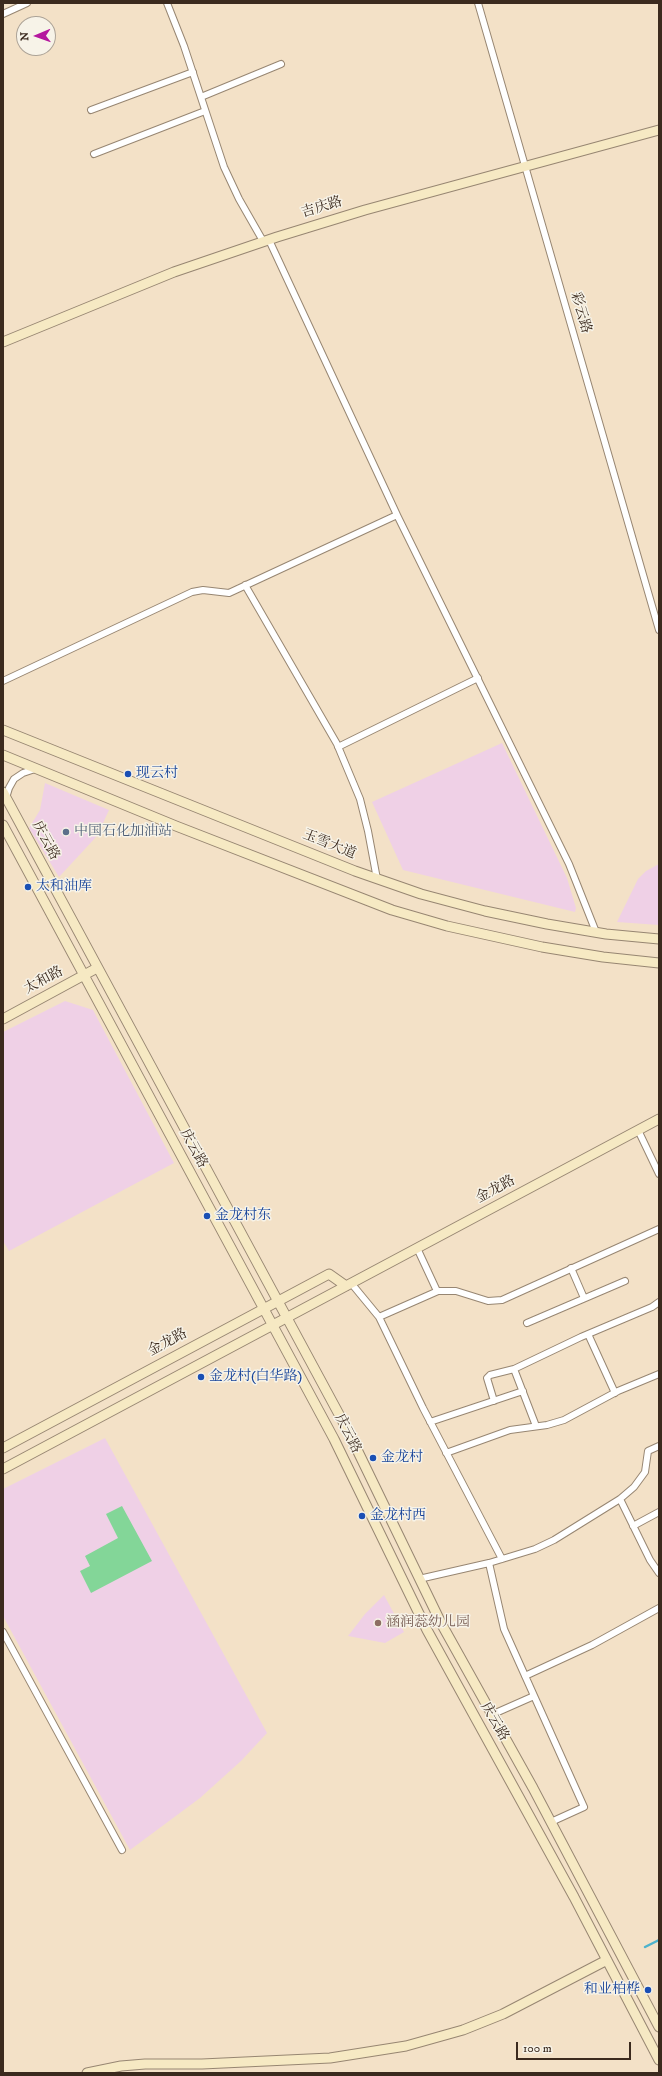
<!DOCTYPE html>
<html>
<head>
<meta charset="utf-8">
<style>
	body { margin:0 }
	#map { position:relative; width:662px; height:2076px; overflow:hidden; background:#f3e1c7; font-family:"IM FELL DW Pica",serif }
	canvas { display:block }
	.frame { position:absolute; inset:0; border:4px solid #3b2a1e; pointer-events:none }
	.north { position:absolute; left:16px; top:16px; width:40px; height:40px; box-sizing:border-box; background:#f7f3e8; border:1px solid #aca397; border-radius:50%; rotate:268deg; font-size:11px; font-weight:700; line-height:16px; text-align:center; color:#3b2a1e }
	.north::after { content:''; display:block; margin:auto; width:14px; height:18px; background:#b5179e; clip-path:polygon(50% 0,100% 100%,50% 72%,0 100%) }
	.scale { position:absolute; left:516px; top:2042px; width:115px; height:18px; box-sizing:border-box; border:2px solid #3b2a1e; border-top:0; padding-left:5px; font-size:12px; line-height:14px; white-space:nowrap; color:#3b2a1e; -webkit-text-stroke:3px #f7f3e8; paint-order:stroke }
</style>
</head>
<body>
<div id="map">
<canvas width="662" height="2076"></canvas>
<div class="frame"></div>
<div class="north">N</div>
<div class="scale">100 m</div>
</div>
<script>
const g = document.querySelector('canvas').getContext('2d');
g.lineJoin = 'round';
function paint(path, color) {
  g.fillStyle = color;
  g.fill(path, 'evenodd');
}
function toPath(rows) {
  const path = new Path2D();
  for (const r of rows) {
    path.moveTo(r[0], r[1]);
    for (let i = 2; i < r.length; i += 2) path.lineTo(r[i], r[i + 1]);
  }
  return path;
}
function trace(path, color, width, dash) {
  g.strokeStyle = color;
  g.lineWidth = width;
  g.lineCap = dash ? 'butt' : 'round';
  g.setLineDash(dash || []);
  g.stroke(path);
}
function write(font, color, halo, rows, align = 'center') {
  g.font = font + ' "IM FELL DW Pica","Noto Serif SC",serif';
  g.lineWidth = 3;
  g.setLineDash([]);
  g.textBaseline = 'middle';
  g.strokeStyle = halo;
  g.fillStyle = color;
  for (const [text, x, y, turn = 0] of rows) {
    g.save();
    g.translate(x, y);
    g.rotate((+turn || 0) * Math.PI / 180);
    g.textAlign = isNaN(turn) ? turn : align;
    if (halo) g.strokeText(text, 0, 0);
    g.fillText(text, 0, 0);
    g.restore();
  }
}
const built = toPath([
	[502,743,567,878,576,908,575,912,403,870,372,802],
	[45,783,109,810,97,836,59,877,29,828,40,810],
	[659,864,659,925,617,922,638,879,646,871],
	[65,1001,93,1010,174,1163,9,1251,3,1241,3,1032],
	[105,1438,267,1733,241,1761,200,1798,130,1850,3,1616,3,1489],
	[384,1595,404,1632,385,1643,348,1636,365,1614]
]);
const green = toPath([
	[122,1506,152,1561,91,1593,80,1571,90,1566,85,1556,118,1538,106,1514]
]);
const stream = toPath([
	[645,1947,659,1940]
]);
const street = toPath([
	[167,3,184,46,224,167,239,199,263,241],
	[478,3,659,630],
	[3,14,27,3],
	[201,97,281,64],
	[91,110,193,72],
	[94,154,205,111],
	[269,240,397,515,569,864,596,932],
	[245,585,337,744,360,799,368,831,377,879],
	[3,681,192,592,203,590,229,593,397,515],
	[338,747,478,678],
	[6,798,9,788,14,779,23,773,35,769],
	[638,1130,659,1174],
	[417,1248,437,1291],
	[571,1268,584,1298],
	[351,1283,379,1317,423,1408,502,1559],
	[379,1317,438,1291,456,1291,488,1301,502,1300,659,1229],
	[527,1323,625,1281],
	[588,1334,615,1393],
	[494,1401,487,1378,490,1375,514,1369],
	[430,1422,523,1391],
	[536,1426,514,1369,581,1337,652,1307,659,1302],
	[446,1453,510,1430,547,1425,564,1420,618,1391,659,1374],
	[620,1499,650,1560,659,1573],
	[633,1526,659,1512],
	[489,1563,504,1629,584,1807,551,1822],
	[419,1579,489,1563,535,1549,554,1540,620,1499,634,1487,645,1472,648,1451,659,1446],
	[3,1632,122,1850],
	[525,1676,592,1645,659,1608],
	[491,1715,534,1696]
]);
const secondary = toPath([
	[3,342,174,272,277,237,365,210,659,130],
	[3,730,355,871,421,894,485,911,547,924,606,934,659,939],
	[3,755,176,826,392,910,447,926,542,947,603,957,659,963],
	[3,792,348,1431,441,1623,533,1788,659,2027],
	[3,825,334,1439,427,1630,574,1897,659,2060],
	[3,1019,97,968],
	[3,1448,329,1274,346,1286],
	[3,1469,659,1119],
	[87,2073,121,2066,145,2064,202,2064,330,2058,406,2046,463,2030,503,2014,607,1960]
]);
const markers = [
	[128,774,4,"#1a4fb4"],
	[66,832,4,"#5c6f8a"],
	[28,887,4,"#1a4fb4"],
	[207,1216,4,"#1a4fb4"],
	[201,1377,4,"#1a4fb4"],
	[373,1458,4,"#1a4fb4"],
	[362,1516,4,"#1a4fb4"],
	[378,1623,4,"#8d6e63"],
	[648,1990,4,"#1a4fb4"]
];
const streetNames = [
	["吉庆路",322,208,-17],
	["彩云路",580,313,74],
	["庆云路",45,841,62],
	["玉雪大道",329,845,22],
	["太和路",44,981,-28],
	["庆云路",193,1149,62],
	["金龙路",496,1190,-28],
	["金龙路",168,1343,-28],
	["庆云路",347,1434,63],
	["庆云路",494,1722,60]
];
const transitNames = [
	["现云村",136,774],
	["太和油库",36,887],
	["金龙村东",215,1216],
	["金龙村(白华路)",209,1377],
	["金龙村",381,1458],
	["金龙村西",370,1516],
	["和业柏桦",640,1990,"right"]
];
const serviceNames = [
	["中国石化加油站",74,832]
];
const educationNames = [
	["涵润蕊幼儿园",386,1623]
];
paint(built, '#efd0e6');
paint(green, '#83d698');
trace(stream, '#4db3cc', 2.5);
trace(street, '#978672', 8);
trace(secondary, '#978672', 11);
trace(street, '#fff', 6);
trace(secondary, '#f6e9c3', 9);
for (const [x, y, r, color] of markers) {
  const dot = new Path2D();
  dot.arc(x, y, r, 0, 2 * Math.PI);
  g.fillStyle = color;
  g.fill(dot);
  trace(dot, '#f7f3e8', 1.5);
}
write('14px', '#3b2a1e', '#f7f3e8', streetNames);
write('14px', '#164399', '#f7f3e8', transitNames, 'left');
write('14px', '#4e5e75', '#f7f3e8', serviceNames, 'left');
write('14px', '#785e54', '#f7f3e8', educationNames, 'left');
</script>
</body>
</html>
